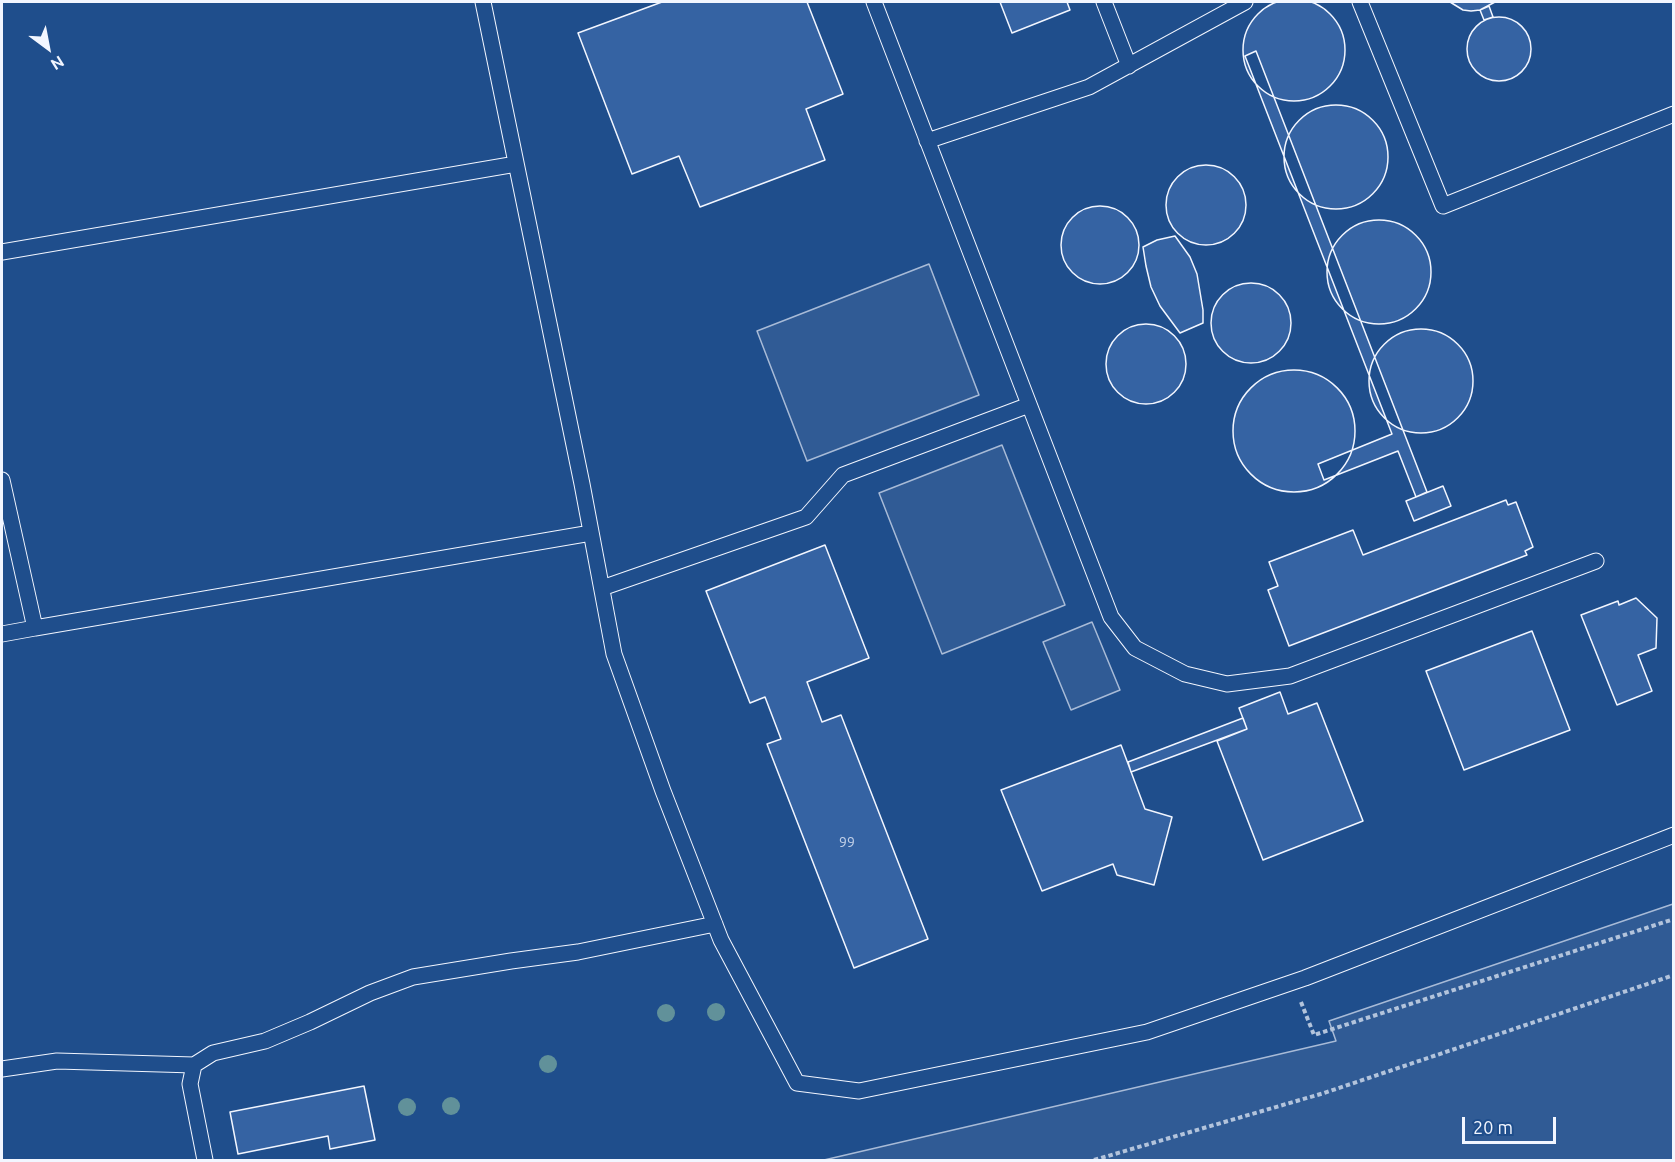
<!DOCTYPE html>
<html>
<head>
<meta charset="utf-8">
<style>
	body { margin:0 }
	#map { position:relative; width:1675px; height:1162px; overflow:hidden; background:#1f4e8c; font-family:Ubuntu,sans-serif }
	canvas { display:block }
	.frame { position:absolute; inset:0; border:3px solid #f2f6ff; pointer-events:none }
	.north { position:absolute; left:18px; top:18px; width:60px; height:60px; -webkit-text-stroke:4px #1f4e8c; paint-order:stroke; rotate:148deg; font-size:16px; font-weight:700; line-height:24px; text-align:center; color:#f2f6ff }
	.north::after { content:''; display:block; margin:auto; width:21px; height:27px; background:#f2f6ff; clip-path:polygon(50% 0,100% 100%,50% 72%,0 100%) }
	.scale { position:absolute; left:1462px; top:1117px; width:94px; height:27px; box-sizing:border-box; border:3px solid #f2f6ff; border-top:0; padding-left:8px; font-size:18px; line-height:21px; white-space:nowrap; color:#f2f6ff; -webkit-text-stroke:4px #1f4e8c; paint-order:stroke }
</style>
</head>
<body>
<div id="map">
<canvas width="1675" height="1162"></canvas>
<div class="frame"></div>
<div class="north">N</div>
<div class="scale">20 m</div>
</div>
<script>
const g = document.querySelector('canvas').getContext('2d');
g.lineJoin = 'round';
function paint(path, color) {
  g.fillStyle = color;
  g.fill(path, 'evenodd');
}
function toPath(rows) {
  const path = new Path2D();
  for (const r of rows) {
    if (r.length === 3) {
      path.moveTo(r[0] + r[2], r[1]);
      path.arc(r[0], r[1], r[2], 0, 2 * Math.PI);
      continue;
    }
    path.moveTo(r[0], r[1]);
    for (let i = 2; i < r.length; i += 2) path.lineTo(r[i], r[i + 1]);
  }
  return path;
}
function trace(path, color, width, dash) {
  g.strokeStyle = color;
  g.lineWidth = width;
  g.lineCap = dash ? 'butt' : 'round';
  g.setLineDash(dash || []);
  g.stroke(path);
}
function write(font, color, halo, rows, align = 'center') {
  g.font = font + ' Ubuntu,sans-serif';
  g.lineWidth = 4.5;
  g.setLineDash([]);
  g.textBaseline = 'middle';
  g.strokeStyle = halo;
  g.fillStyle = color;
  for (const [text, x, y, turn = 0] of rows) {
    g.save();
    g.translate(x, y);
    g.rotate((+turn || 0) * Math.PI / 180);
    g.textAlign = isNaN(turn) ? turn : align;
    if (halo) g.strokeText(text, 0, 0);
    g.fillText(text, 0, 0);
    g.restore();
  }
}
const built = toPath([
	[929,264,979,395,807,461,757,331,929,264],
	[1002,445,1065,605,942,654,879,493,1002,445],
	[1092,622,1120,690,1071,710,1043,642,1092,622],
	[1673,904,1673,1160,824,1160,1336,1041,1329,1021,1673,904]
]);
const building = toPath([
	[1294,50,51],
	[662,2,807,2,843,94,806,109,825,160,700,207,679,156,632,174,578,33,662,2],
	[1000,2,1067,2,1070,10,1012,33,1000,2],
	[1450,2,1495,2,1480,10,1471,11,1463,10,1450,2],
	[1489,6,1493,17,1484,20,1480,10,1489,6],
	[1499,49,32],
	[1256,51,1427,492,1416,497,1398,451,1324,480,1318,464,1392,434,1245,56,1256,51],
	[1336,157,52],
	[1206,205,40],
	[1100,245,39],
	[1379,272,52],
	[1175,236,1190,257,1197,274,1203,310,1203,323,1180,333,1160,306,1151,287,1146,266,1143,247,1157,240,1175,236],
	[1251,323,40],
	[1146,364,40],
	[1421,381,52],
	[1294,431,61],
	[1443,486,1451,506,1414,521,1406,501,1443,486],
	[1506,500,1508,505,1516,502,1533,547,1525,551,1527,555,1289,646,1268,590,1278,586,1269,562,1353,530,1363,555,1506,500],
	[825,545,869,658,807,682,822,722,841,715,928,939,854,968,767,744,781,739,765,697,750,703,706,591,825,545],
	[1636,598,1657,618,1656,648,1638,655,1652,691,1617,705,1581,615,1618,601,1619,605,1636,598],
	[1532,631,1570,730,1464,770,1426,671,1532,631],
	[1280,692,1288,714,1317,703,1363,821,1263,860,1217,741,1247,729,1239,708,1280,692],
	[1243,718,1247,729,1131,772,1128,762,1243,718],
	[1121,745,1145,809,1172,817,1154,885,1117,875,1113,864,1042,891,1001,790,1121,745],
	[364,1086,375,1140,330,1149,328,1136,238,1154,230,1112,364,1086]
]);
const path = toPath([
	[1301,1002,1314,1035,1674,919],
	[1094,1160,1324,1093,1674,975]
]);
const service = toPath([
	[483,2,582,484,614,654,663,791,721,940,797,1083,859,1091,1147,1032,1305,978,1674,835],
	[874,2,1111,617,1135,648,1185,674,1227,684,1290,676,1596,561],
	[1104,2,1129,66],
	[1360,2,1443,206,1674,114],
	[927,141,1089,87,1245,2],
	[2,252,516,164],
	[2,480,35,628,2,634],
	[602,588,806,517,843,475,1029,405],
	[35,628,591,533],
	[2,1069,57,1061,194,1065],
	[205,1160,190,1084,194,1065,213,1053,265,1041,310,1022,370,993,413,977,511,961,578,952,715,924]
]);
const trees = [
	[716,1012],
	[666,1013],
	[548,1064],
	[451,1106],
	[407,1107]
];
const numberNames = [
	["99",847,842]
];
paint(built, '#305b95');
trace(built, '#a8bbd7', 1.5);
paint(building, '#3563a3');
trace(building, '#f2f6ff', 1.5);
trace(service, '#f2f6ff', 17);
trace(path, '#b3c4dc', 4, [4.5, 3]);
trace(service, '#1f4e8c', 15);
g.fillStyle = '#61919a';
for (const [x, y] of trees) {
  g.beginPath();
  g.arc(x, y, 9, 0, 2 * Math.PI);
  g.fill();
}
write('14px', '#c3d1e8', null, numberNames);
</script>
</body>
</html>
